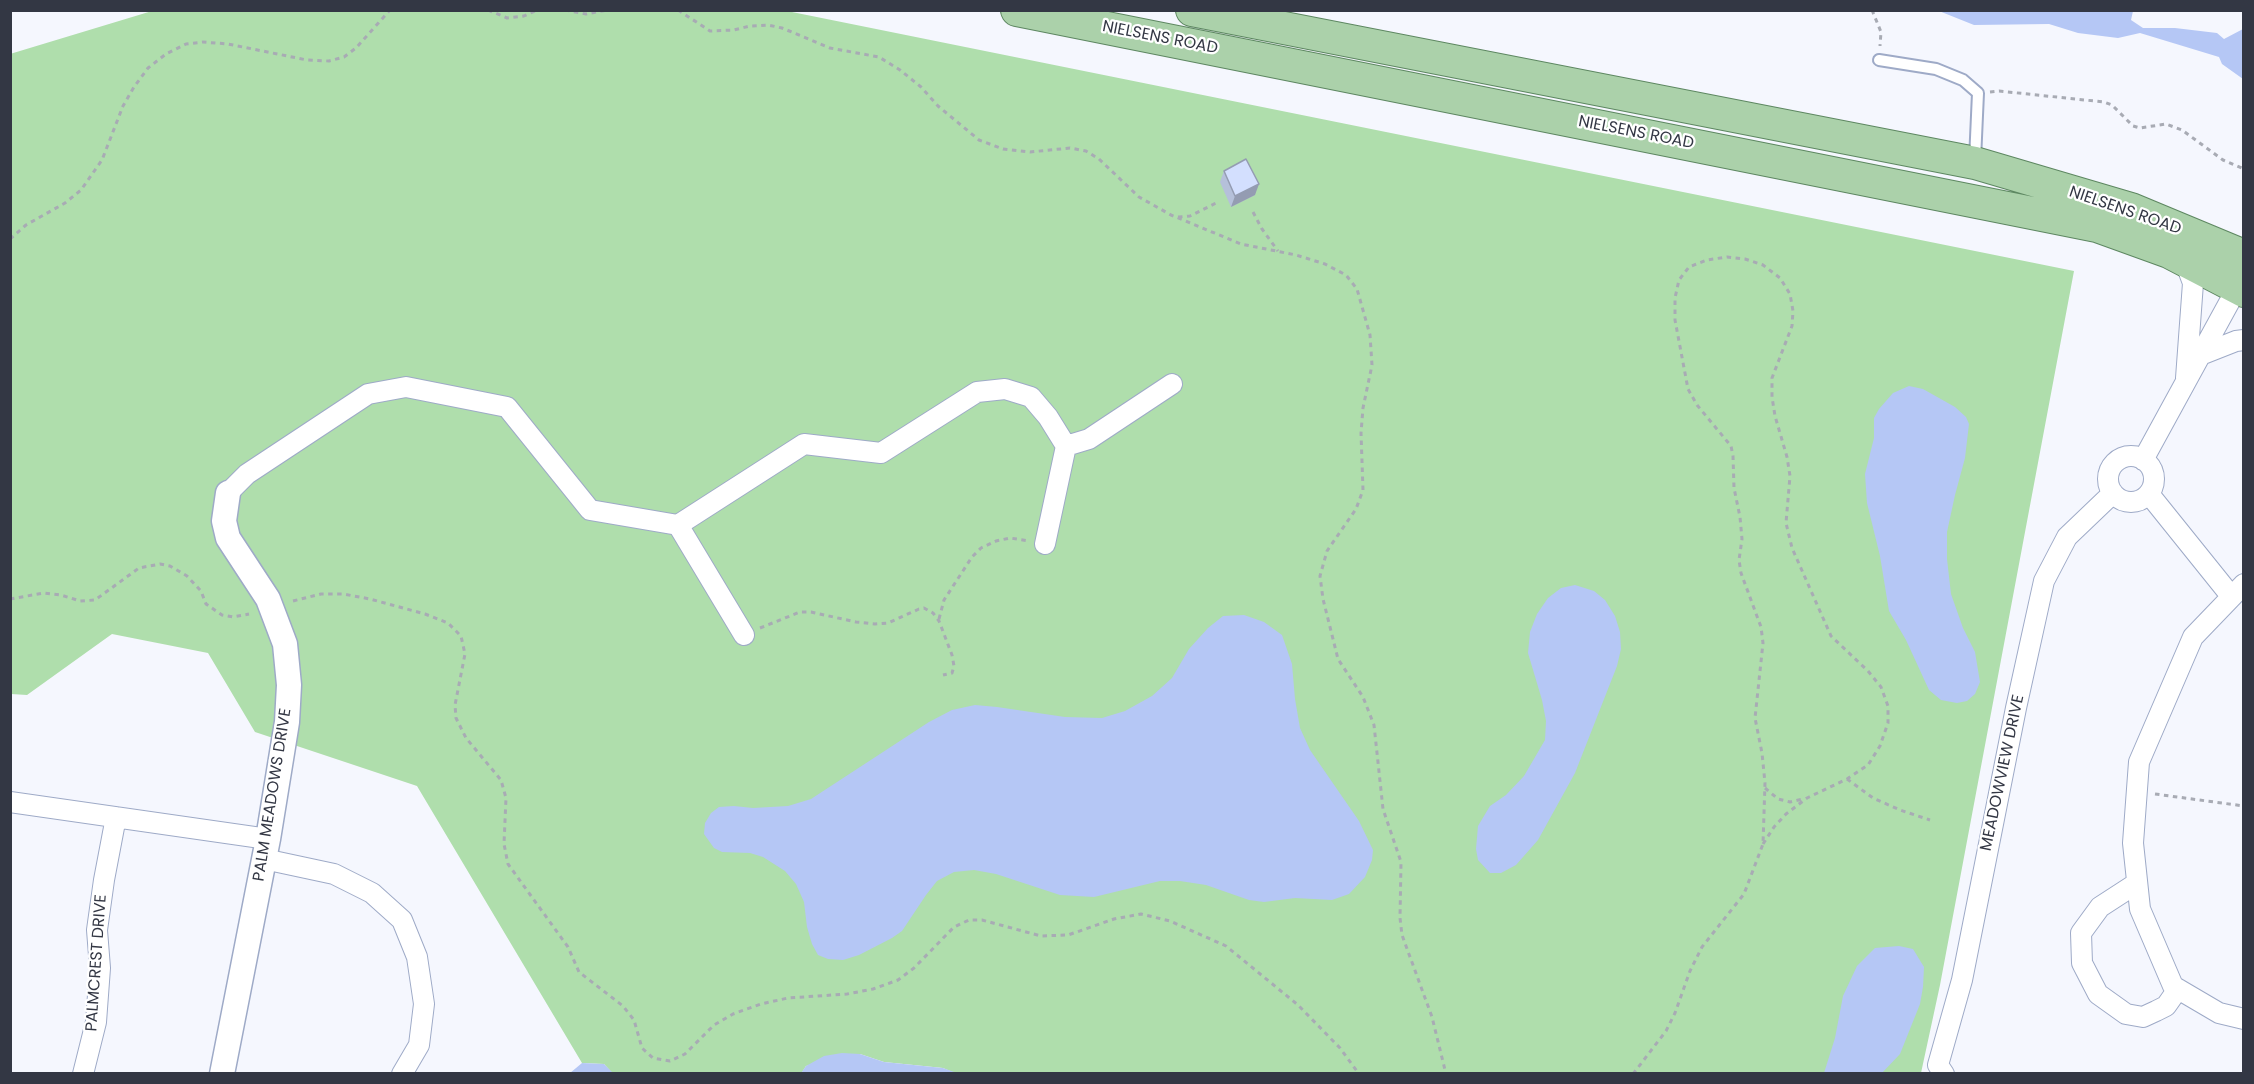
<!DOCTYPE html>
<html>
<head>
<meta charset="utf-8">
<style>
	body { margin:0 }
	#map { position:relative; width:2254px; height:1084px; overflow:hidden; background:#f5f7fe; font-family:Poppins,sans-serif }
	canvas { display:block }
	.frame { position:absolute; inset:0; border:12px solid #333744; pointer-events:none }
</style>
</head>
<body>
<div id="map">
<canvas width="2254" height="1084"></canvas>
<div class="frame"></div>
</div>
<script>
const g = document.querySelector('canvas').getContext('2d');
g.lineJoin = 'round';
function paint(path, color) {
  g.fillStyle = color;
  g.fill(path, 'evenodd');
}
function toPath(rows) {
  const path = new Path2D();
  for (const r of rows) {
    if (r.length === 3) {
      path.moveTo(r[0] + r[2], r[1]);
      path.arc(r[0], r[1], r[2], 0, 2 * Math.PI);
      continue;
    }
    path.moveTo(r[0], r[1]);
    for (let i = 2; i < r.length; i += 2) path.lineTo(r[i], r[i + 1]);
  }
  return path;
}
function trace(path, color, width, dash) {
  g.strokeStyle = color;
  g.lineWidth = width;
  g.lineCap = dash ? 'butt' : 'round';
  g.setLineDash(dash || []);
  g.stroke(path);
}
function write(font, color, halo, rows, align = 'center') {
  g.font = font + ' Poppins,sans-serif';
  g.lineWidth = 4.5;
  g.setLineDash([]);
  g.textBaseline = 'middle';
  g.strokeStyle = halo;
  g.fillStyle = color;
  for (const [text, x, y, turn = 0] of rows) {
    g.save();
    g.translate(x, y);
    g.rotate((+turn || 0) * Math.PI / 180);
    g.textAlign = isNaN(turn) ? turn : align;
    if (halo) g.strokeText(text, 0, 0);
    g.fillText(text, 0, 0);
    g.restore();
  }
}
const green = toPath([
	[152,11,787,11,2074,271,1940,985,1921,1073,957,1074,943,1068,884,1062,860,1054,806,1066,801,1074,613,1074,604,1064,582,1063,417,786,255,732,208,653,112,634,27,695,11,694,10,54]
]);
const water = toPath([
	[1939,11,2133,11,2131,20,2143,28,2175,28,2217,33,2224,39,2243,29,2243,79,2222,64,2219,57,2140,33,2118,38,2078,33,2049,24,1974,25],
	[1909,386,1923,389,1955,407,1966,417,1969,424,1965,458,1955,495,1947,532,1947,559,1951,594,1963,628,1975,652,1980,682,1975,694,1967,701,1957,703,1941,700,1929,690,1906,640,1889,611,1880,556,1867,503,1865,474,1874,438,1874,418,1879,409,1893,393],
	[1575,585,1594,591,1605,600,1615,616,1620,632,1621,649,1617,666,1575,773,1538,840,1516,865,1501,873,1490,873,1478,860,1476,849,1478,826,1490,806,1506,795,1524,776,1545,740,1546,721,1542,700,1528,653,1530,632,1537,614,1548,598,1561,588],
	[1244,615,1264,622,1282,635,1292,664,1295,699,1300,728,1310,750,1359,821,1373,850,1372,860,1365,877,1349,894,1332,900,1295,898,1264,902,1249,900,1206,885,1180,881,1160,881,1094,897,1060,895,996,874,974,870,954,872,937,881,926,895,902,931,892,938,859,955,843,960,828,959,818,955,812,944,807,927,804,902,796,884,785,871,763,857,750,853,722,852,714,848,704,834,705,823,711,813,719,807,734,806,753,808,788,806,811,799,929,722,952,710,975,705,997,707,1065,717,1102,718,1125,711,1152,696,1172,678,1189,649,1208,628,1223,616],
	[1899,946,1913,949,1924,967,1923,987,1920,1004,1900,1054,1882,1073,1824,1073,1835,1038,1843,996,1857,966,1875,948],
	[842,1053,860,1054,884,1062,943,1068,957,1073,801,1073,806,1066,824,1056],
	[582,1063,604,1064,613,1073,570,1073]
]);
const path = toPath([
	[488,10,507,18,524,16,537,10],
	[565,10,586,14,607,10],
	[678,10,710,31,734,30,750,26,768,25,782,28,830,48,879,57,900,70,921,87,938,106,979,140,1003,149,1030,152,1070,148,1086,151,1099,159,1139,197,1171,215,1241,244,1296,255,1325,264,1346,275,1357,289,1370,335,1372,365,1363,408,1361,433,1363,490,1356,509,1327,551,1320,576,1323,599,1338,659,1363,697,1374,725,1383,809,1401,862,1400,918,1402,935,1432,1017,1446,1074],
	[1872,10,1881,32,1880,46],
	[1990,92,1999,91,2104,102,2112,105,2133,126,2140,128,2166,124,2182,130,2223,160,2244,169],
	[1253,212,1262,229,1278,251],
	[1178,217,1190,216,1218,202],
	[10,239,26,225,65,203,81,190,102,160,123,106,134,87,148,68,166,54,186,44,203,42,228,44,307,60,329,61,344,57,356,48,390,10],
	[10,599,44,593,61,595,80,601,95,600,139,568,160,564,170,566,187,576,201,591,206,604,222,615,233,617,249,614],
	[293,601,321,594,343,594,370,599,425,614,448,623,461,636,465,654,455,705,456,718,466,738,501,780,506,798,504,844,508,864,568,947,579,972,623,1006,634,1020,642,1048,653,1058,670,1061,685,1054,714,1025,733,1014,761,1004,788,998,847,994,873,989,898,980,914,968,954,927,969,920,982,920,1041,936,1068,935,1114,919,1141,914,1170,921,1226,946,1298,1005,1340,1048,1359,1074],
	[939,619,944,600,972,557,981,548,996,541,1010,538,1029,541],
	[760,628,800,612,811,612,856,622,875,624,888,623,919,609,924,608,933,613,939,621,952,655,954,666,952,673,943,675],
	[1847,779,1873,798,1900,810,1930,820],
	[1765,788,1778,799,1790,802,1803,799],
	[2155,794,2244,806],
	[1633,1074,1666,1031,1675,1013,1690,971,1702,947,1744,894,1763,844,1765,783,1762,753,1755,718,1763,643,1761,627,1741,573,1739,560,1742,539,1740,517,1734,488,1733,456,1731,446,1697,405,1688,389,1675,320,1675,298,1679,280,1689,267,1707,260,1727,257,1745,259,1763,265,1780,278,1790,294,1793,311,1792,326,1772,378,1772,397,1775,416,1787,457,1790,476,1786,523,1792,548,1831,636,1868,671,1881,687,1888,706,1888,723,1880,746,1868,765,1847,779,1807,798,1786,814,1774,827,1763,844]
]);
const service = toPath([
	[1879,60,1936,69,1963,80,1978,93,1975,160]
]);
const minor = toPath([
	[2184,259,2193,283,2186,378],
	[2203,354,2236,341,2244,340],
	[2131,479,23],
	[2143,460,2242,279],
	[228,493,247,474,368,394,406,387,507,407,590,510,678,525,804,444,881,453,977,392,1005,389,1031,397,1048,417,1066,446],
	[2149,494,2231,596],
	[678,525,744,635],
	[1045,544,1066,446,1089,439,1172,384],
	[2244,584,2193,637,2139,762,2133,843,2140,909,2173,986,2219,1013,2244,1019],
	[10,802,268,839],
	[264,859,334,874,372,893,402,920,417,957,424,1004,419,1045,402,1074],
	[2137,883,2100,907,2081,933,2082,963,2098,994,2126,1014,2143,1017,2156,1011,2166,1006,2178,989],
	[83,1074,96,1022,100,968,97,930,104,880,116,817],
	[1944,1074,1938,1065,1962,980,2016,708,2044,581,2067,537,2113,493]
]);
const tertiary = toPath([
	[222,1074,268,839,287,722,289,685,285,644,268,599,228,538,224,521,228,493]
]);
const primary = toPath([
	[1017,10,2097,226,2169,252,2244,291],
	[1192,10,1975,163,2131,209,2244,256]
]);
const wall = toPath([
	[1224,171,1255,195,1231,207,1220,182]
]);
const shadedWall = toPath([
	[1259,184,1255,195,1231,207,1235,196]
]);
const building = toPath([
	[1246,159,1259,184,1235,196,1224,171,1246,159]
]);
const streetNames = [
	["NIELSENS ROAD",1160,38,11],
	["NIELSENS ROAD",1636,133,11],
	["NIELSENS ROAD",2125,211,19],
	["MEADOWVIEW DRIVE",2003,773,-78],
	["PALM MEADOWS DRIVE",273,795,-81],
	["PALMCREST DRIVE",97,963,-86]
];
paint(green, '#afdeac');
paint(water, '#b5c7f5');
trace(service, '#9eaac7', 14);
trace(minor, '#9eaac7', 22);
trace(tertiary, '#9eaac7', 27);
trace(primary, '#5d8761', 34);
trace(path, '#a8abb4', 3, [4.5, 4.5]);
trace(service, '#fff', 10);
trace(minor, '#fff', 20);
trace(tertiary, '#fff', 24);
trace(primary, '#abd1aa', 32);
paint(wall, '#b5c0da');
paint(shadedWall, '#949cb2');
paint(building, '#d3dffe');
trace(building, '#949cb2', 1.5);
write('16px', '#333744', '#fff', streetNames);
</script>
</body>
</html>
